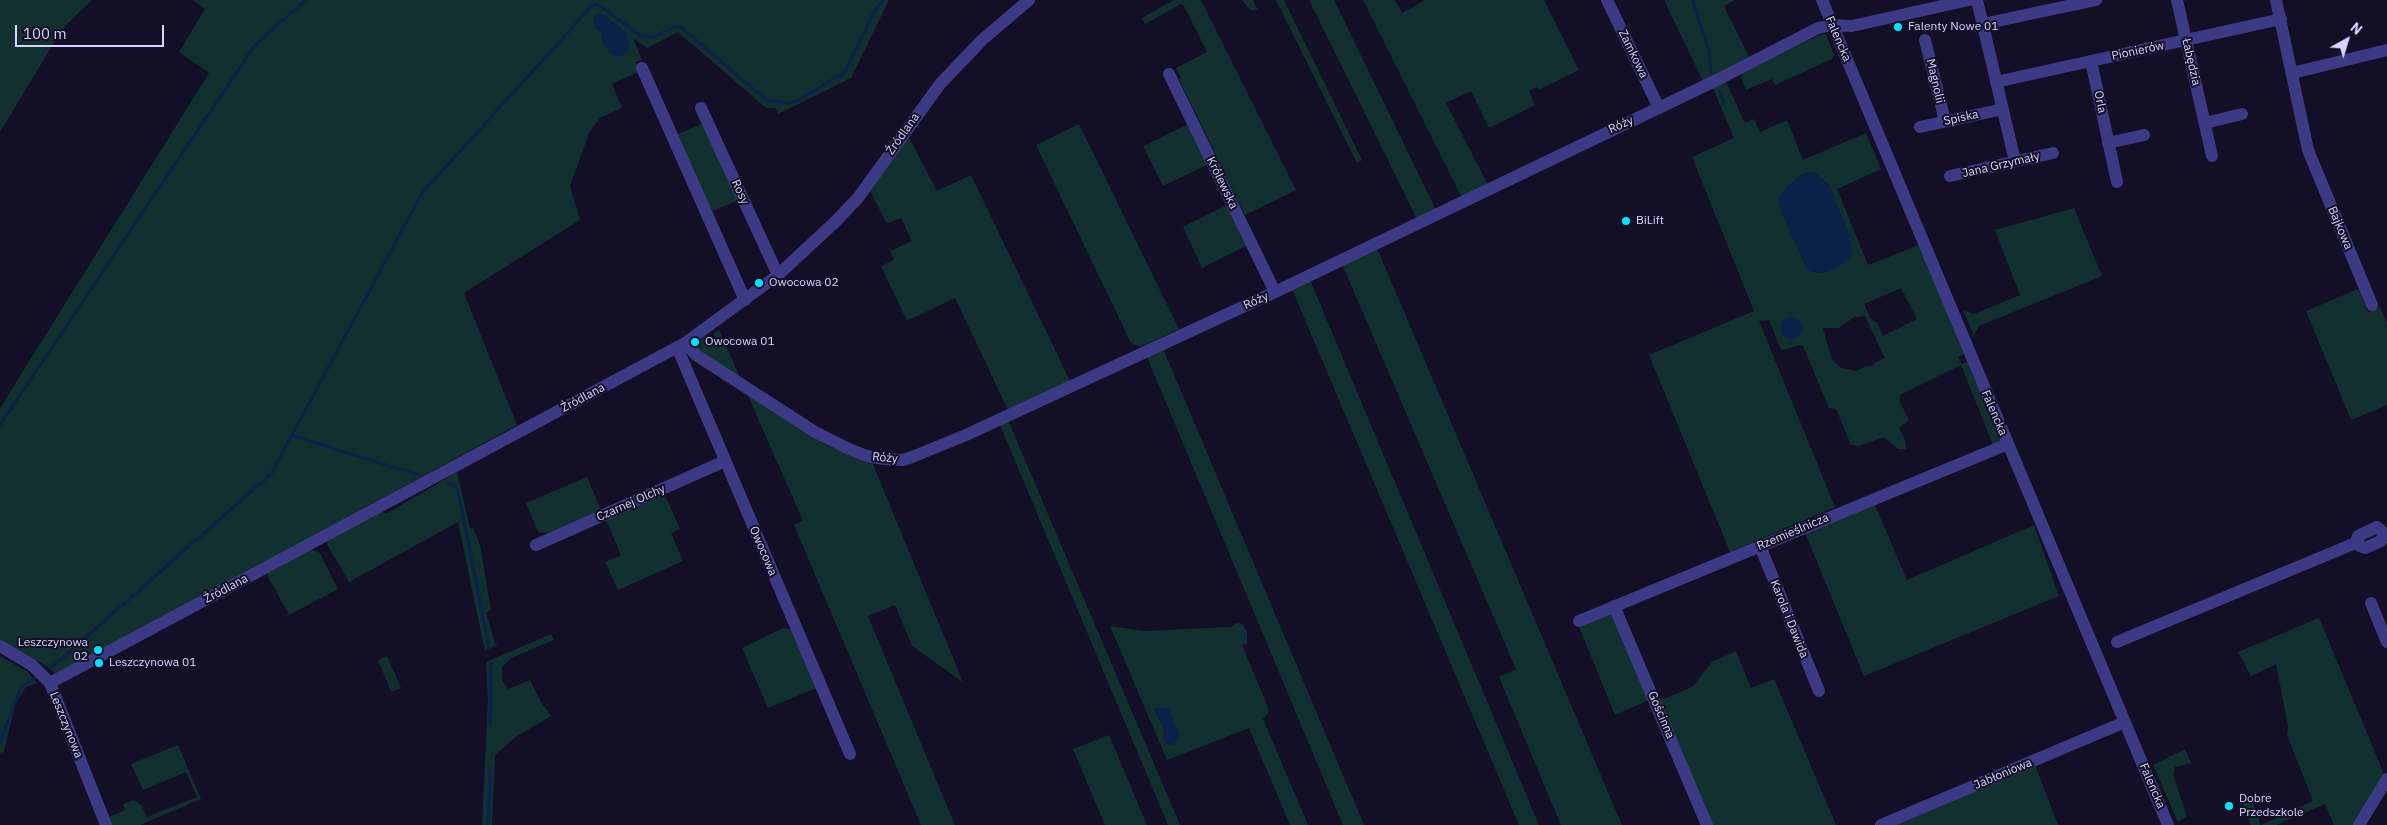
<!DOCTYPE html>
<html>
<head>
<meta charset="utf-8">
<style>
	body { margin:0 }
	#map { position:relative; width:2387px; height:825px; overflow:hidden; background:#130f26; font-family:"IBM Plex Sans",sans-serif }
	canvas { display:block }
	.north { position:absolute; left:2322px; top:15px; width:50px; height:50px; -webkit-text-stroke:4px #130f26; paint-order:stroke; rotate:39deg; font-size:14px; font-weight:700; line-height:20px; text-align:center; color:#d9d4ff }
	.north::after { content:''; display:block; margin:auto; width:18px; height:22px; background:#d9d4ff; clip-path:polygon(50% 0,100% 100%,50% 72%,0 100%) }
	.scale { position:absolute; left:15px; top:25px; width:149px; height:22px; box-sizing:border-box; border:2px solid #d9d4ff; border-top:0; padding-left:6px; font-size:15px; line-height:18px; white-space:nowrap; color:#d9d4ff; -webkit-text-stroke:4px #130f26; paint-order:stroke }
</style>
</head>
<body>
<div id="map">
<canvas width="2387" height="825"></canvas>
<div class="north">N</div>
<div class="scale">100 m</div>
</div>
<script>
const g = document.querySelector('canvas').getContext('2d');
g.lineJoin = 'round';
function paint(path, color) {
  g.fillStyle = color;
  g.fill(path, 'evenodd');
}
function toPath(rows) {
  const path = new Path2D();
  for (const r of rows) {
    if (r.length === 3) {
      path.moveTo(r[0] + r[2], r[1]);
      path.arc(r[0], r[1], r[2], 0, 2 * Math.PI);
      continue;
    }
    path.moveTo(r[0], r[1]);
    for (let i = 2; i < r.length; i += 2) path.lineTo(r[i], r[i + 1]);
  }
  return path;
}
function trace(path, color, width, dash) {
  g.strokeStyle = color;
  g.lineWidth = width;
  g.lineCap = dash ? 'butt' : 'round';
  g.setLineDash(dash || []);
  g.stroke(path);
}
function write(font, color, halo, rows, align = 'center') {
  g.font = font + ' "IBM Plex Sans",sans-serif';
  g.lineWidth = 4;
  g.setLineDash([]);
  g.textBaseline = 'middle';
  g.strokeStyle = halo;
  g.fillStyle = color;
  for (const [text, x, y, turn = 0] of rows) {
    g.save();
    g.translate(x, y);
    g.rotate((+turn || 0) * Math.PI / 180);
    g.textAlign = isNaN(turn) ? turn : align;
    if (halo) g.strokeText(text, 0, 0);
    g.fillText(text, 0, 0);
    g.restore();
  }
}
const green = toPath([
	[0,0,92,0,63,28,0,132],
	[193,0,889,0,851,78,778,114,776,108,766,108,678,32,647,48,633,38,642,60,636,62,640,71,612,84,622,108,600,118,589,133,570,186,580,220,464,293,517,425,57,675,45,665,0,640,0,408,209,73,179,52,205,9],
	[594,25,629,43,627,52,611,54,603,43,602,33],
	[1174,0,1201,0,1296,190,1245,215,1179,79,1181,78,1176,68,1207,52,1184,6,1181,4,1145,24,1142,18],
	[1242,0,1253,0,1258,10,1250,10],
	[1276,0,1284,0,1362,160,1357,163],
	[1309,0,1334,0,1436,210,1417,219],
	[1363,0,1395,0,1402,13,1425,0,1544,0,1579,70,1539,90,1537,87,1529,91,1535,105,1489,128,1471,91,1446,103,1488,185,1462,198],
	[1664,0,1735,0,1724,6,1750,59,1703,81],
	[1822,34,1826,34,1834,55,1832,59,1775,85,1772,79,1746,90,1741,78,1743,71],
	[1726,82,1745,123,1754,119,1760,132,1787,120,1803,160,1866,133,1881,169,1837,189,1868,265,1919,245,1964,354,1958,357,1962,364,1967,362,2000,441,1993,445,1961,365,1900,395,1900,402,1909,420,1899,428,1905,440,1906,449,1898,449,1884,437,1859,446,1851,445,1836,409,1829,408,1803,346,1800,345,1783,350,1780,348,1769,320,1759,321,1835,507,1730,552,1649,355,1754,311,1692,157,1734,138,1713,88],
	[1814,172,1828,184,1848,232,1826,272,1819,273,1810,271,1804,262,1782,213,1788,186,1803,174],
	[1901,288,1917,319,1883,336,1877,323,1871,319,1864,304],
	[1865,316,1885,358,1876,362,1872,366,1866,366,1856,371,1841,368,1832,360,1823,328,1839,328,1854,317],
	[704,123,739,200,710,212,676,135],
	[1079,124,1179,329,1140,347,1131,343,1036,145],
	[1187,125,1207,165,1163,186,1143,146],
	[907,134,937,191,971,175,1072,385,1009,412,955,298,907,321,881,266,894,260,890,251,912,241,901,218,889,223,886,222,870,191],
	[1227,205,1246,246,1202,268,1183,227],
	[2074,208,2102,276,1979,326,1974,335,1963,310,1974,314,2020,295,1995,230],
	[1377,248,1622,825,1561,825,1499,677,1516,669,1342,264],
	[1310,280,1539,825,1519,825,1292,289],
	[2358,289,2368,312,2380,307,2387,323,2387,405,2351,420,2306,311],
	[719,330,740,377,700,354,694,345,705,336,711,343,716,339,713,334],
	[1162,346,1364,825,1343,825,1146,355],
	[746,391,827,446,872,462,963,682,912,646,895,605,868,616,955,825,921,825,794,525,803,521],
	[1008,420,1180,825,1168,825,1000,425],
	[457,472,470,528,473,528,480,545,491,610,486,613,495,643,498,644,485,651,458,522,349,582,328,546,327,541,381,510,386,514],
	[587,477,601,510,547,533,538,532,526,503],
	[665,495,680,529,671,533,683,561,618,590,605,562,621,555,606,520],
	[1874,503,1907,580,2034,525,2059,596,1864,676,1805,533],
	[311,549,320,553,338,589,289,615,266,573],
	[1612,613,1649,700,1615,715,1579,627],
	[2319,618,2384,774,2353,825,2334,825,2325,804,2276,825,2261,825,2313,801,2287,735,2288,726,2276,664,2251,676,2238,652],
	[1236,623,1242,624,1247,632,1247,644,1242,645,1268,707,1268,713,1263,719,1308,825,1290,825,1249,728,1167,760,1110,626,1144,631,1231,627],
	[1154,709,1180,735,1163,735,1165,730],
	[783,628,791,629,819,687,768,708,742,648],
	[551,634,554,640,511,658,502,667,502,680,508,689,530,680,542,704,551,716,517,736,495,755,492,825,482,825,488,699,486,662],
	[1736,651,1751,688,1774,679,1836,825,1712,825,1659,701,1692,687,1712,662],
	[0,656,28,672,37,683,26,687,15,704,4,752,0,753],
	[387,656,401,688,391,692,378,660],
	[1109,735,1147,825,1105,825,1073,749],
	[178,745,201,799,140,825,112,825,109,817,125,810,123,804,131,801,134,800,142,806,147,817,197,797,186,772,143,790,131,764],
	[2185,749,2191,763,2175,767,2173,774,2187,817,2178,822,2153,765],
	[2035,765,2058,825,1893,825],
	[2239,795,2249,798,2257,812,2260,825,2251,825]
]);
const water = toPath([
	[598,13,604,15,626,32,629,43,627,52,624,55,616,57,611,54,603,43,602,33,593,22,593,18],
	[1814,172,1827,184,1832,193,1848,232,1853,252,1848,260,1837,268,1819,273,1810,271,1804,262,1782,213,1778,198,1788,186,1804,174],
	[1791,328,11],
	[1168,707,1180,735,1173,745,1167,745,1163,740,1165,730,1154,709]
]);
const stream = toPath([
	[1693,0,1709,51,1711,74],
	[1719,91,1724,102],
	[0,425,255,45,306,0],
	[293,436,419,475],
	[448,483,455,486,458,491,489,647],
	[51,668,271,474,422,193,591,7,596,5,600,6,641,36,653,37,675,27,682,28,766,100,789,103,797,101,845,72,874,12,883,0],
	[490,725,491,663],
	[0,742,21,687,35,678],
	[488,825,490,768]
]);
const minor = toPath([
	[1607,0,1659,108],
	[1822,0,2168,825],
	[1977,0,2015,161],
	[2177,0,2212,156],
	[2276,0,2308,150,2372,305],
	[1983,24,2096,0],
	[1925,40,1945,121],
	[2091,61,2117,182],
	[642,68,745,300],
	[2292,73,2387,50],
	[1169,74,1275,292],
	[1996,82,2281,19],
	[701,108,778,275],
	[2205,123,2242,114],
	[1920,127,2003,109],
	[2108,143,2144,135],
	[1950,176,2053,153],
	[685,343,696,355,815,432,849,449,867,456,884,459,903,460,912,457,966,435,1275,292,1719,79,1818,28,1832,25,1852,26,1969,0],
	[677,347,850,754],
	[2377,527,2384,533,2381,541,2365,548,2360,546,2357,539,2358,536,2377,527],
	[536,545,725,461],
	[1760,546,1819,691],
	[2371,603,2387,642],
	[1614,606,1707,825],
	[1579,621,2008,444],
	[2117,642,2358,542],
	[0,646,32,665,50,683,106,825],
	[50,683,685,343,778,275,835,222,858,198,940,84,982,40,1029,0],
	[1881,825,2125,722],
	[2359,825,2387,779]
]);
const markers = [
	[1898,27,5,"#00e5ff"],
	[1626,221,5,"#00e5ff"],
	[759,283,5,"#00e5ff"],
	[695,342,5,"#00e5ff"],
	[98,650,5,"#00e5ff"],
	[99,663,5,"#00e5ff"],
	[2229,806,5,"#00e5ff"]
];
const poiNames = [
	["Falenty Nowe 01",1908,27],
	["BiLift",1636,221],
	["Owocowa 02",769,283],
	["Owocowa 01",705,342],
	["Leszczynowa",88,643,"right"],
	["02",88,657,"right"],
	["Leszczynowa 01",109,663],
	["Dobre",2239,799],
	["Przedszkole",2239,813]
];
const streetNames = [
	["Falencka",1838,39,67],
	["Pionierów",2138,51,-12],
	["Zamkowa",1633,54,64],
	["Łabędzia",2191,62,77],
	["Magnolii",1935,81,77],
	["Orla",2100,102,79],
	["Spiska",1961,118,-12],
	["Róży",1621,125,-25],
	["Źródlana",903,134,-55],
	["Jana Grzymały",2001,165,-13],
	["Królewska",1222,183,64],
	["Rosy",740,192,65],
	["Bajkowa",2340,228,67],
	["Róży",1256,301,-25],
	["Źródlana",583,398,-28],
	["Falencka",1994,413,67],
	["Róży",885,458,5],
	["Czarnej Olchy",631,503,-24],
	["Rzemieślnicza",1793,532,-23],
	["Owocowa",763,551,67],
	["Źródlana",226,589,-28],
	["Karola i Dawida",1789,619,68],
	["Gościnna",1661,715,67],
	["Leszczynowa",66,725,68],
	["Jabłoniowa",2003,774,-23],
	["Falencka",2152,786,67]
];
paint(green, '#12302f');
paint(water, '#0c2248');
trace(stream, '#0c2248', 3);
trace(minor, '#3d3a85', 12);
for (const [x, y, r, color] of markers) {
  const dot = new Path2D();
  dot.arc(x, y, r, 0, 2 * Math.PI);
  g.fillStyle = color;
  g.fill(dot);
  trace(dot, '#130f26', 2);
}
write('12px', '#d9d4ff', '#130f26', poiNames, 'left');
write('12px', '#d9d4ff', '#130f26', streetNames);
</script>
</body>
</html>
